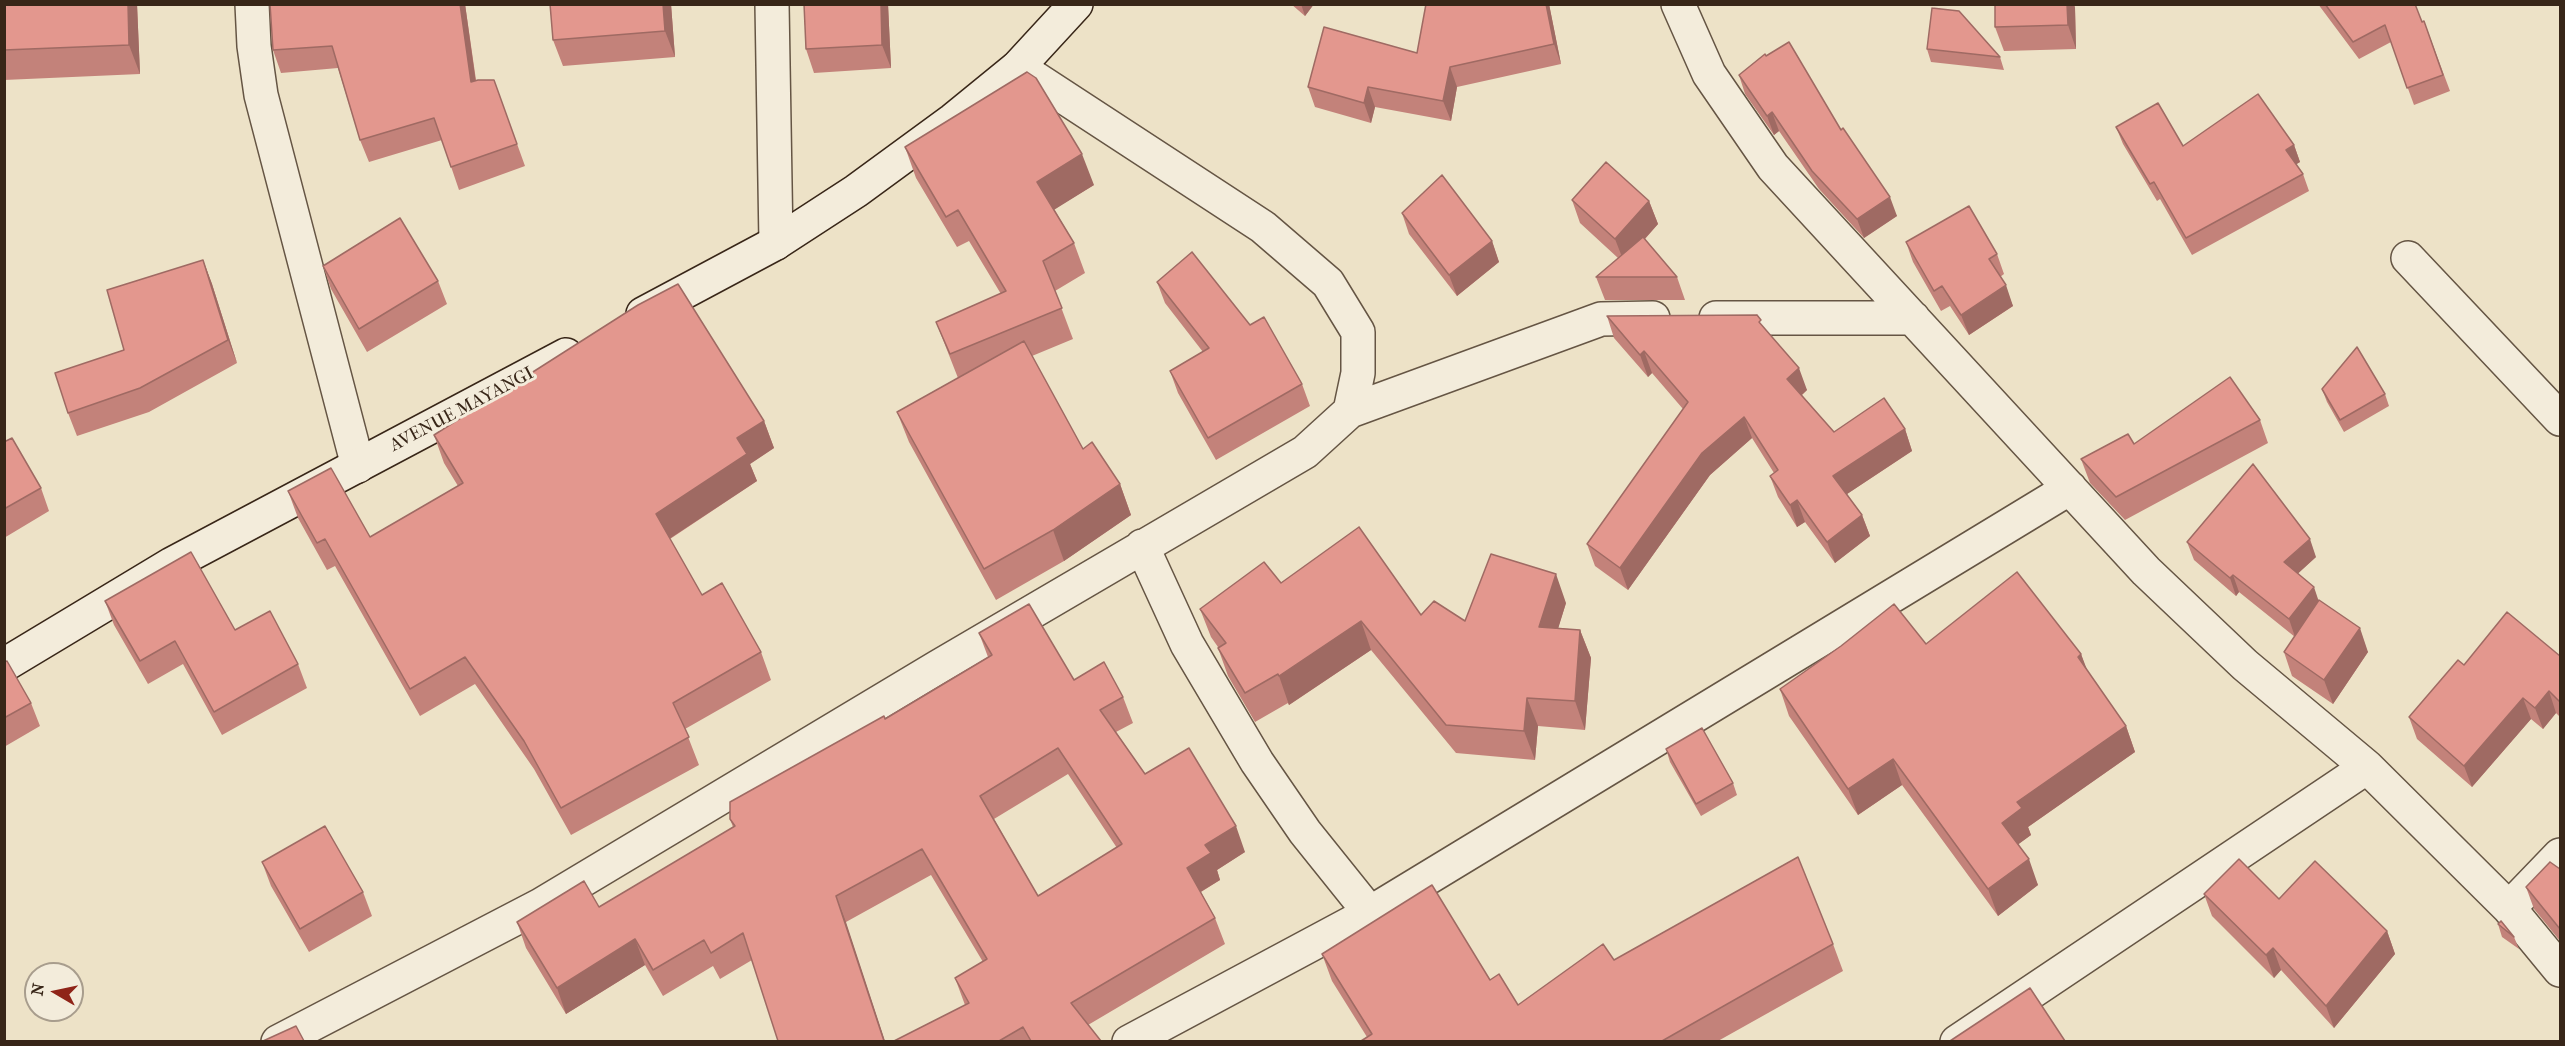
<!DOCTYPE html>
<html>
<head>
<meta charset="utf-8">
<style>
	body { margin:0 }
	#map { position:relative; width:2565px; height:1046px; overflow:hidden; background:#ede2c7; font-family:"IM FELL French Canon",serif }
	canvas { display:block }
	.frame { position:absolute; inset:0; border:6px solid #382618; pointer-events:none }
	.north { position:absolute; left:24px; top:962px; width:60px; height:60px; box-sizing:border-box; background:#f3ecdb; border:2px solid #a89d8d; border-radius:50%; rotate:279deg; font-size:16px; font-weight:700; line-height:24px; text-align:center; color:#382618 }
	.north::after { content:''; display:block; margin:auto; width:21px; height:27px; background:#8f2418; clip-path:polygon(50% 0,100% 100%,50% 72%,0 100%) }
</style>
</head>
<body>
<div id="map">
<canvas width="2565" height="1046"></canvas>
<div class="frame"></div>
<div class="north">N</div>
</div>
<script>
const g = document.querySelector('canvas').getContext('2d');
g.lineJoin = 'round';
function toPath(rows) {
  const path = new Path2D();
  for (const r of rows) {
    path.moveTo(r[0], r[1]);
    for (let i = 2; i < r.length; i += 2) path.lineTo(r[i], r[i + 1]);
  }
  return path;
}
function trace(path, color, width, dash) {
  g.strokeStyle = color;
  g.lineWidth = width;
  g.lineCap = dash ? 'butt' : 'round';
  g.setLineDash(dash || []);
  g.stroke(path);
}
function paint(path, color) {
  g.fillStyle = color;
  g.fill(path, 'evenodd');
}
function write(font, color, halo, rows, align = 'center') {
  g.font = font + ' "IM FELL French Canon",serif';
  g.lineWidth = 6;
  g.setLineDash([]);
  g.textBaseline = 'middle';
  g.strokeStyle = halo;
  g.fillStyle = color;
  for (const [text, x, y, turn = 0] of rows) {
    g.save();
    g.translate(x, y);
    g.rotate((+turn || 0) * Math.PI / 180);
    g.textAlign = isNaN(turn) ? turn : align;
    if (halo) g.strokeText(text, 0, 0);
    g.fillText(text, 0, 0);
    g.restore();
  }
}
const street = toPath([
	[252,4,254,46,261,95,358,466],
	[772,4,776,243],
	[1678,4,1709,74,1773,167,2146,571,2245,665,2367,767,2509,908,2560,970],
	[2408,258,2560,419],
	[1716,318,1913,318],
	[1350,411,1601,319,1653,318],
	[1142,546,1187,644,1257,762,1305,832,1370,913],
	[2509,908,2560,855],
	[278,1042,541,905,938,667,1305,452,1350,411,1358,373,1358,332,1328,283,1263,227,1018,67],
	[1129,1042,1370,913,2070,488],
	[1957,1042,2367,767]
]);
const secondary = toPath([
	[643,314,776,243,856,191,953,120,1018,67,1076,4],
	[4,665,172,564,566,355]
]);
const wall = toPath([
	[4,4,137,4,140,74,4,80],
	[465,4,476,80,494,80,525,166,459,190,442,140,369,162,360,140,338,68,281,73,273,50],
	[671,4,675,57,563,66,553,40],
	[804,4,888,4,891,68,814,73,806,49],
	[1291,4,1314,4,1305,16],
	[1549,4,1561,64,1457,87,1451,121,1375,107,1371,123,1315,107,1308,87,1417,53],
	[1995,4,2074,4,2075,8,2076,49,2004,51,1995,27],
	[2318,4,2415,4,2422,22,2424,21,2450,91,2414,105,2391,42,2359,59],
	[1927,49,2000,57,2004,70,1931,62],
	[1739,75,1841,130,1897,216,1864,238,1819,189,1779,131,1774,135,1745,94],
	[2116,127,2183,146,2294,145,2300,162,2296,164,2303,174,2309,191,2192,255,2160,199,2157,201,2123,144],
	[905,147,1094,185,1054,209,1074,243,1085,273,1055,291,1073,339,1032,356,1083,449,1120,484,1131,515,1064,561,996,600,909,442,897,412,958,378,936,322,1001,294,969,241,957,247,916,178],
	[1572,200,1649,201,1658,224,1645,239,1677,277,1685,300,1605,300,1596,277,1618,258,1580,223],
	[1402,213,1492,241,1499,262,1457,296,1409,234],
	[1906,242,1997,254,2004,274,2000,277,2013,306,1969,335,1950,306,1941,311,1913,262],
	[203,260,212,284,237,363,149,412,77,436,68,413],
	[323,266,438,281,447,304,367,352,331,289],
	[1157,282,1302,384,1310,406,1216,460,1178,393,1170,371,1203,352,1165,303],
	[1607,316,1764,328,1807,390,1802,395,1834,432,1905,429,1912,451,1847,494,1862,515,1870,536,1835,563,1805,522,1797,527,1778,497,1770,476,1774,473,1752,438,1710,475,1628,590,1595,566,1587,544,1683,409,1652,373,1648,377,1614,338],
	[2322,389,2385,394,2389,406,2344,432,2327,402],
	[2260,420,2268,443,2125,520,2090,483,2081,459,2134,444],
	[764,421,774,448,750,464,757,481,670,539,702,595,761,652,771,680,685,729,699,765,571,835,534,769,475,684,420,716,335,566,327,570,298,518,288,491,370,537,458,486,444,463,434,435],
	[4,442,41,488,49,511,4,538],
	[2187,542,2316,557,2298,573,2319,601,2368,652,2333,704,2292,676,2284,652,2295,637,2239,592,2236,596,2194,560],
	[1281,583,1421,615,1465,621,1566,603,1558,628,1580,630,1591,658,1585,730,1538,726,1535,760,1456,753,1371,650,1289,705,1288,703,1255,722,1228,676,1218,648,1218,647,1211,637,1200,609],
	[105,601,235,630,298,664,307,688,222,735,183,664,148,684,114,625],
	[979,633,1074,680,1123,697,1133,723,1116,732,1145,774,1245,852,1217,870,1220,880,1201,892,1215,918,1225,944,1088,1025,1101,1041,894,1041,965,1005,955,978,983,962,931,875,846,922,752,960,720,979,713,966,663,996,645,965,566,1014,526,948,517,922,599,907,733,827,730,819,885,719,988,657],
	[1068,774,1117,848,1038,896,994,819],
	[1926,644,2081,654,2086,669,2126,726,2135,752,2028,827,2031,835,2018,844,2038,885,1998,916,1902,785,1858,815,1789,716,1780,689],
	[2560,656,2560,717,2556,713,2543,729,2531,719,2472,787,2417,739,2409,717],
	[4,662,31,703,40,726,4,747],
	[1666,749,1733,783,1737,795,1701,816,1670,762],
	[262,862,363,892,372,916,309,952,271,886],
	[2560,869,2560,941,2534,909,2526,887],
	[2204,894,2279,899,2387,931,2395,954,2334,1028,2281,970,2274,978,2212,916],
	[2498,924,2514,937,2519,949,2502,937],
	[1833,944,1843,971,1718,1041,1361,1041,1367,1037,1332,981,1322,954,1490,980,1518,1005,1614,960]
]);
const shadedWall = toPath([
	[128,4,137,4,140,74,129,45],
	[460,4,465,4,479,105,471,82],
	[663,4,671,4,675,57,665,31],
	[881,4,888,4,891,68,882,45],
	[1301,4,1314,4,1305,16],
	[1546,4,1549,4,1561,64,1554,44],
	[2067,4,2074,4,2075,8,2076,49,2068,25],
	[1450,67,1457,87,1451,121,1443,101],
	[1368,87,1375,107,1371,123,1364,103],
	[1772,112,1779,131,1774,135,1767,116],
	[2294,145,2300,162,2292,167,2286,150],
	[1082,154,1094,185,1049,213,1037,182],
	[1890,197,1897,216,1864,238,1857,219],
	[1649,201,1658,224,1624,262,1615,239],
	[1492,241,1499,262,1457,296,1449,275],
	[203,260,212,284,237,363,228,340],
	[2006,285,2013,306,1969,335,1961,315],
	[1644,351,1652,373,1648,377,1640,355],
	[1799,368,1807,390,1795,401,1787,379],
	[1744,417,1752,438,1710,475,1628,590,1620,568,1702,453],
	[764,421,774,448,750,464,757,481,666,541,656,514,737,438],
	[1905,429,1912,451,1841,498,1833,476],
	[1120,484,1131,515,1064,561,1053,530],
	[1797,500,1805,522,1797,527,1790,505],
	[1862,515,1870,536,1835,563,1827,542],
	[2310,539,2316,557,2291,580,2284,562],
	[1556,574,1566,603,1550,655,1539,627],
	[2233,575,2239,592,2236,596,2230,578],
	[2314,587,2320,605,2295,637,2289,619],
	[1361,621,1371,650,1289,705,1279,676],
	[2360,628,2368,652,2333,704,2324,680],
	[1580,630,1591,658,1585,730,1575,701],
	[2081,654,2091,680,2078,657],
	[2549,691,2556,713,2543,729,2535,708],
	[1527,698,1538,726,1535,760,1524,731],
	[2523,698,2531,719,2472,787,2464,766],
	[2126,726,2135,752,2028,827,2031,835,2012,849,2002,823,2017,802],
	[1893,759,1902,785,1858,815,1848,789],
	[1236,826,1245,852,1217,870,1220,880,1197,894,1187,868,1205,845],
	[2029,859,2038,885,1998,916,1988,889],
	[836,896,846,922,885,1041,884,1041],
	[2387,931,2395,954,2334,1028,2326,1006],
	[635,939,645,965,566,1014,557,988],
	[2273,948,2281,970,2274,978,2266,955]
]);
const building = toPath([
	[4,4,128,4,129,45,4,50,4,4],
	[270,4,460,4,471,82,478,80,494,80,517,144,451,167,434,118,360,140,332,46,273,50,270,4],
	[550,4,663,4,665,31,553,40,550,4],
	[804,4,881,4,882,45,806,49,804,4],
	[1426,4,1546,4,1554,44,1450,67,1443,101,1368,87,1364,103,1308,87,1324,27,1417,53,1426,4],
	[1995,4,2067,4,2068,25,1995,27,1995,4],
	[2325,4,2415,4,2422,22,2424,21,2443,75,2407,88,2385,25,2353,42,2325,4],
	[1932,8,1959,11,2000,57,1927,49,1932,8],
	[1789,42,1841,130,1843,128,1890,197,1857,219,1812,171,1772,112,1767,116,1739,75,1765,54,1766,56,1789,42],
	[1027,72,1036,78,1082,154,1037,182,1074,243,1043,261,1062,308,950,354,936,322,1006,291,958,210,946,217,905,147,1027,72],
	[2258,94,2294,145,2286,150,2303,174,2186,238,2154,182,2150,184,2116,127,2158,103,2183,146,2258,94],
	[1606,162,1649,201,1615,239,1572,200,1606,162],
	[1442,175,1492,241,1449,275,1402,213,1442,175],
	[1969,206,1997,254,1989,259,2006,285,1961,315,1942,286,1934,291,1906,242,1969,206],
	[400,218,438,281,359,329,323,266,400,218],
	[1643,237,1677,277,1596,277,1643,237],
	[1192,252,1250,325,1264,317,1302,384,1208,438,1170,371,1209,348,1157,282,1192,252],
	[203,260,228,340,140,388,68,413,55,373,124,350,107,290,203,260],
	[678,284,764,421,737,438,747,454,656,514,702,595,722,583,761,652,673,703,689,737,561,808,524,741,465,657,410,689,325,539,317,543,288,491,331,468,370,537,463,483,434,435,638,305,678,284],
	[1757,315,1761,320,1759,322,1799,368,1787,379,1834,432,1884,398,1905,429,1833,476,1862,515,1827,542,1797,500,1790,505,1770,476,1778,470,1744,417,1702,453,1620,568,1587,544,1688,402,1644,351,1640,355,1607,316,1757,315],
	[1024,341,1083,449,1092,442,1120,484,1053,530,984,569,897,412,1024,341],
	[2357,347,2385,394,2340,420,2322,389,2357,347],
	[2230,377,2260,420,2116,497,2081,459,2128,434,2134,444,2230,377],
	[12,438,41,488,4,509,4,442,12,438],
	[2253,464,2310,539,2284,562,2314,587,2289,619,2233,575,2230,578,2187,542,2253,464],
	[1359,527,1421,615,1434,601,1465,621,1491,554,1556,574,1539,627,1580,630,1575,701,1527,698,1524,731,1446,725,1361,621,1279,676,1278,674,1245,693,1218,648,1226,643,1200,609,1264,562,1281,583,1359,527],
	[191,552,235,630,270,611,298,664,214,712,175,641,140,661,105,601,191,552],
	[2017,572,2081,654,2078,657,2126,726,2017,802,2022,808,2002,823,2029,859,1988,889,1893,759,1848,789,1780,689,1841,646,1894,604,1926,644,2017,572],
	[2319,600,2360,628,2324,680,2284,652,2319,600],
	[1029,604,1074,680,1104,662,1123,697,1100,710,1145,774,1189,748,1236,826,1205,845,1211,853,1187,868,1215,918,1071,1003,1101,1041,1031,1041,1023,1027,999,1041,894,1041,969,1003,955,978,987,959,922,849,836,896,884,1041,778,1041,743,933,711,953,704,940,653,970,635,939,557,988,517,922,584,881,599,907,735,826,730,819,730,802,884,716,885,719,992,655,979,633,1029,604],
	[1058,748,1122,844,1038,896,980,796,1058,748],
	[2507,612,2560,656,2560,702,2549,691,2535,708,2523,698,2464,766,2409,717,2458,660,2464,665,2507,612],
	[7,661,31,703,4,718,4,662,7,661],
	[1702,728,1733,783,1696,804,1666,749,1702,728],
	[325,826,363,892,300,929,262,862,325,826],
	[1798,857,1833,944,1662,1041,1663,1041,1361,1041,1372,1034,1322,954,1432,885,1490,980,1499,974,1518,1005,1603,944,1614,960,1798,857],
	[2239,859,2279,899,2315,861,2387,931,2326,1006,2273,948,2266,955,2204,894,2239,859],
	[2550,862,2560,869,2560,929,2526,887,2550,862],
	[2501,921,2514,937,2498,924,2501,921],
	[2030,988,2065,1041,1950,1041,2030,988],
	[296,1026,304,1041,263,1041,296,1026]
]);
const streetNames = [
	["AVENUE MAYANGI",462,410,-28]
];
trace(street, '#655544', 36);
trace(secondary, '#382618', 36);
trace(street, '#f3ecdb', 33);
trace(secondary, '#f3ecdb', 33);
paint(wall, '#c3827a');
paint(shadedWall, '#9f6a63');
paint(building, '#e3978e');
trace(building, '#9f6a63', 1.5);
write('18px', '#382618', '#f3ecdb', streetNames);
</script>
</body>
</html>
